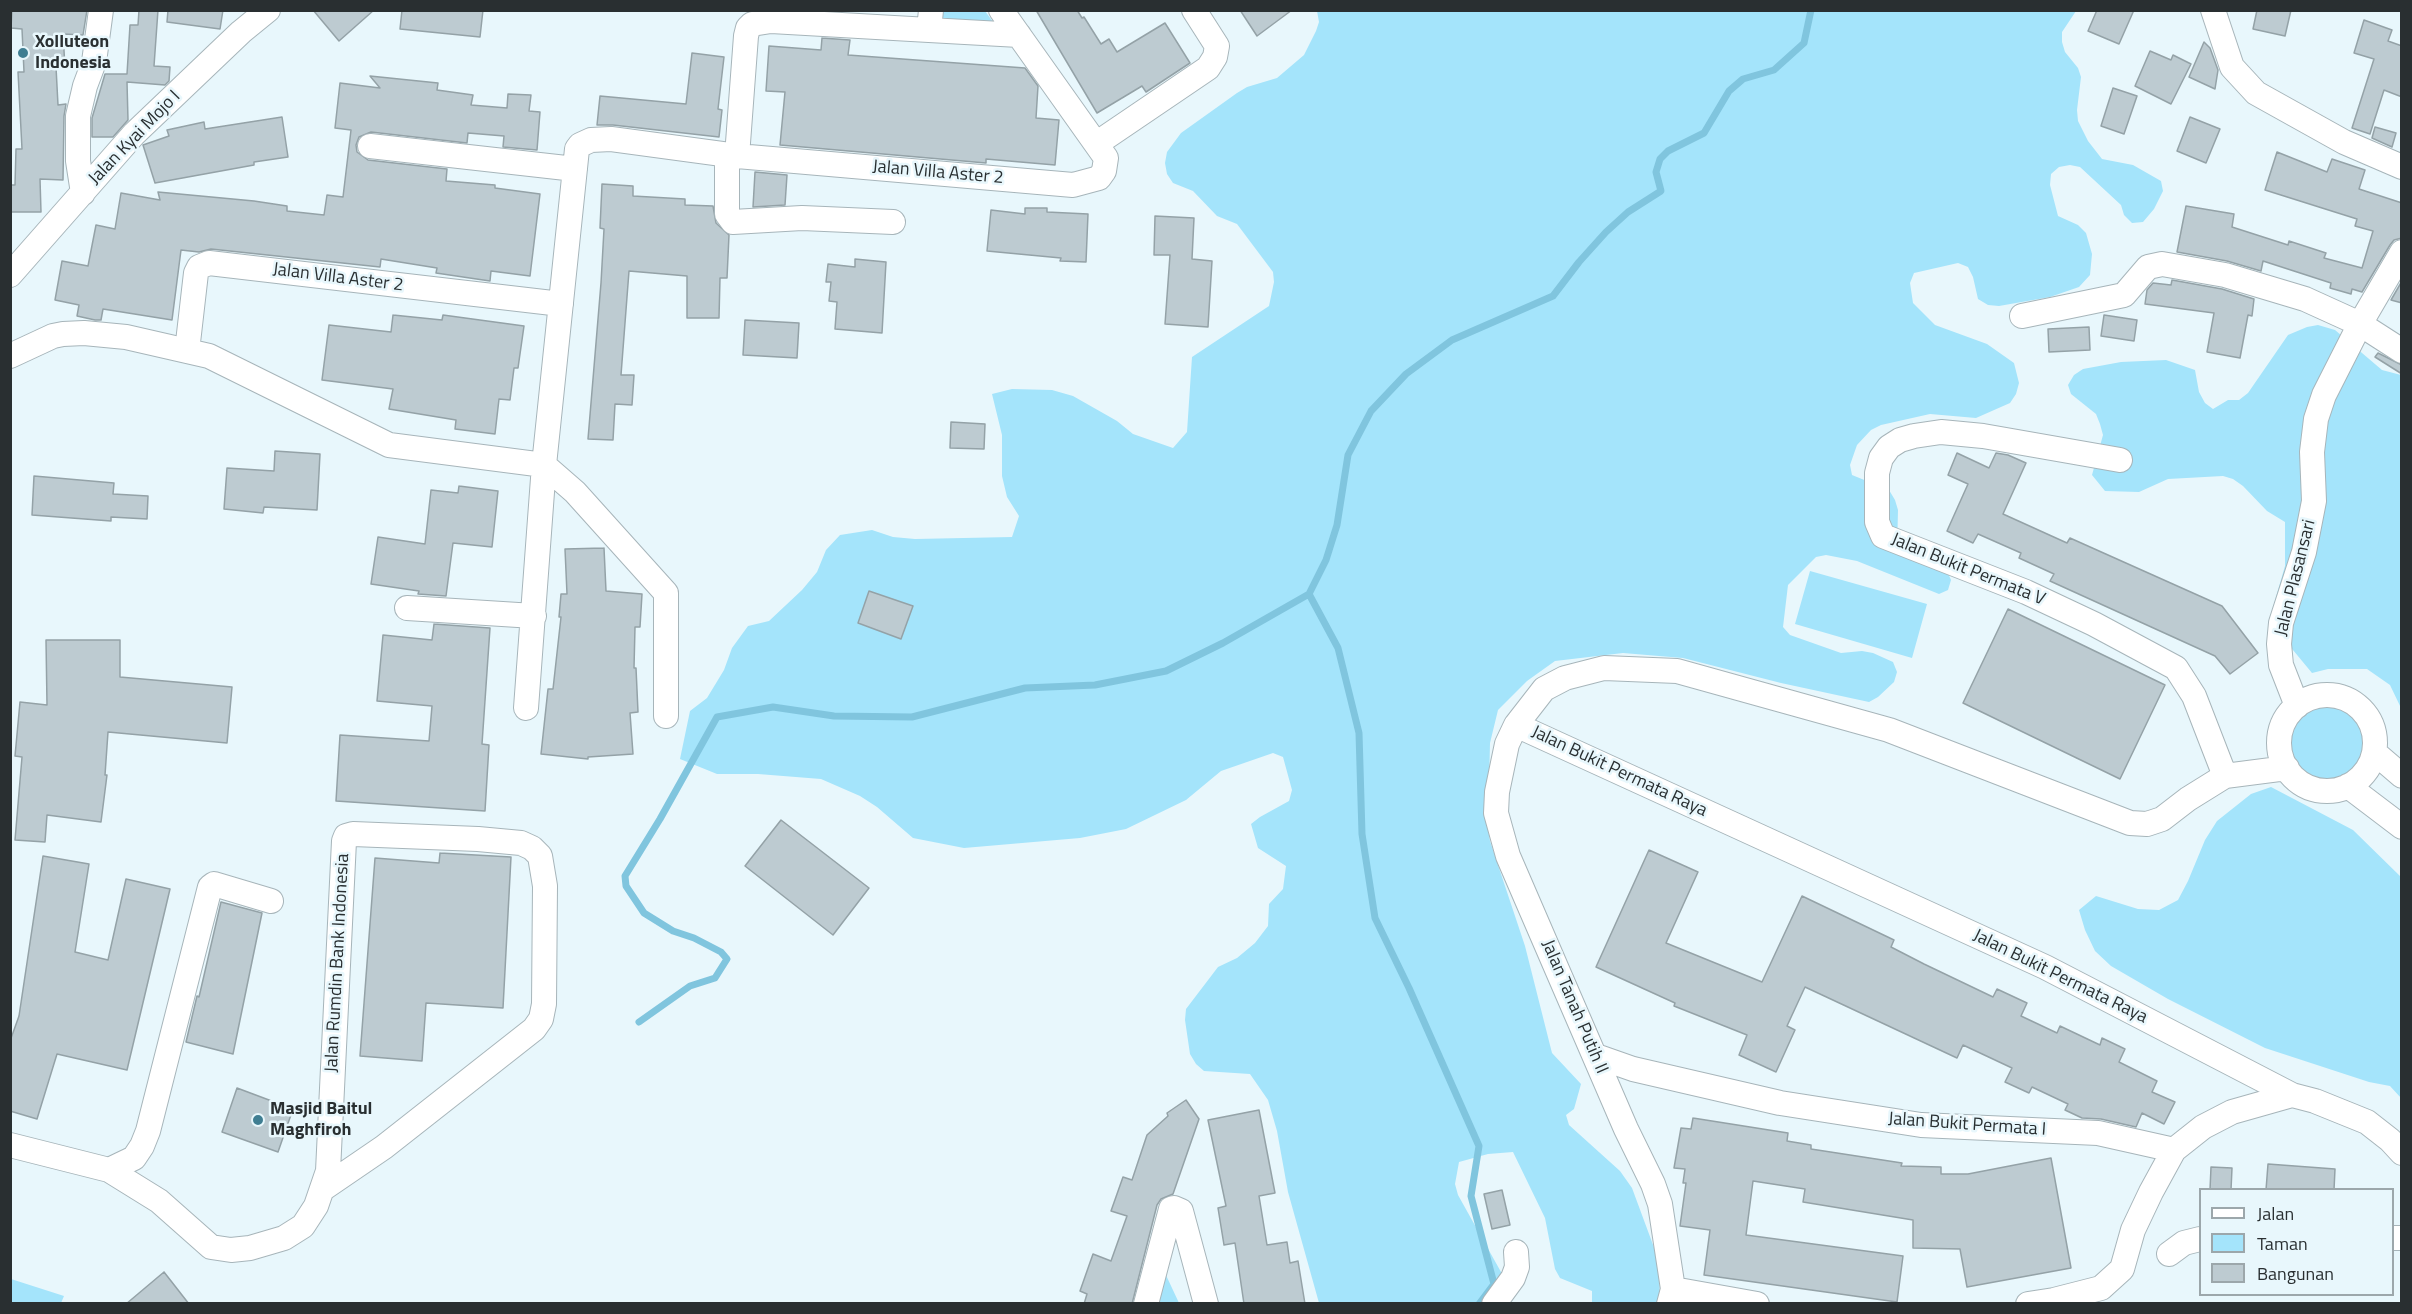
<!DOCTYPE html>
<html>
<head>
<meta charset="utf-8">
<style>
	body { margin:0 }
	#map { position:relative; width:2412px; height:1314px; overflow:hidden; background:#e8f7fc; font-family:"Titillium Web",sans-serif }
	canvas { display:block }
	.frame { position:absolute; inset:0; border:12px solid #292f31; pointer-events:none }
	.legend { position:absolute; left:2199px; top:1188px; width:195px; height:108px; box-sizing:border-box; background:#e8f7fc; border:2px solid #9ca7ab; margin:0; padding:8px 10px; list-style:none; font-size:18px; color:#292f31 }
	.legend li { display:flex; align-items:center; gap:12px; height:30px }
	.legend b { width:30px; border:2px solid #9ca7ab }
</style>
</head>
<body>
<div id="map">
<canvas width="2412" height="1314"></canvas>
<div class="frame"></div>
<ul class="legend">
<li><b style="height:8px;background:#fff"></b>Jalan</li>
<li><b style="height:16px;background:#a4e4fb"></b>Taman</li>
<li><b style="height:16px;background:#bdcbd1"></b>Bangunan</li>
</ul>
</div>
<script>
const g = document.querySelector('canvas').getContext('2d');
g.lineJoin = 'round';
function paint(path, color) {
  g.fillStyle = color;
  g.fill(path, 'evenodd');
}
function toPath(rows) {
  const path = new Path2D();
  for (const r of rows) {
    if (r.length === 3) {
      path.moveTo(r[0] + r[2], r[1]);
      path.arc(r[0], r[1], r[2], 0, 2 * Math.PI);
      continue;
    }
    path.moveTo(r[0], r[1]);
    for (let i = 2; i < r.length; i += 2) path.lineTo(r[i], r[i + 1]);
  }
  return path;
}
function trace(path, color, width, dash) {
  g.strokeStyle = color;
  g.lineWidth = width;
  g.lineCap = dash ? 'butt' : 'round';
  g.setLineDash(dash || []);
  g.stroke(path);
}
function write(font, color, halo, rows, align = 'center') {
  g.font = font + ' "Titillium Web",sans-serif';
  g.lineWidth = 5;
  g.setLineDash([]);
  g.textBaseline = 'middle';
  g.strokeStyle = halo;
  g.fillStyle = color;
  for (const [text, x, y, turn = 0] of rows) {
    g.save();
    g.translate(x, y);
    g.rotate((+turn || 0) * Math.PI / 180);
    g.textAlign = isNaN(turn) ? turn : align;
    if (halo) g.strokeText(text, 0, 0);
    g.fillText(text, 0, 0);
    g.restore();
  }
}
const green = toPath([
	[939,11,985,11,996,26,938,18],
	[1317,11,2076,11,2062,32,2062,42,2065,52,2078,68,2081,77,2077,110,2078,121,2088,141,2102,159,2133,165,2161,181,2163,191,2154,209,2143,222,2132,223,2124,215,2121,205,2080,167,2070,165,2059,167,2051,174,2050,185,2058,216,2078,225,2086,233,2092,254,2090,275,2079,287,2050,297,1999,306,1988,305,1978,299,1973,277,1968,267,1958,263,1914,273,1910,283,1913,303,1935,325,1987,344,2014,363,2019,383,2016,394,2010,403,1976,418,1930,414,1881,425,1871,430,1857,445,1850,465,1852,475,1889,490,1895,500,1898,510,1897,552,1947,571,1951,580,1948,590,1939,594,1857,561,1826,555,1816,557,1788,585,1783,627,1790,635,1841,653,1862,651,1873,653,1893,662,1897,672,1894,682,1878,697,1869,702,1781,683,1683,658,1623,653,1555,661,1527,681,1498,710,1490,743,1488,829,1490,841,1525,946,1552,1053,1581,1084,1574,1109,1566,1115,1569,1125,1620,1171,1632,1188,1659,1261,1660,1303,1592,1303,1592,1291,1560,1278,1555,1269,1545,1218,1513,1152,1488,1154,1459,1162,1455,1184,1458,1195,1501,1272,1508,1303,1319,1303,1288,1192,1277,1131,1268,1100,1250,1074,1204,1071,1196,1064,1190,1054,1185,1020,1186,1009,1218,967,1237,958,1255,943,1268,926,1269,904,1283,889,1286,866,1258,848,1251,824,1260,817,1289,801,1292,790,1283,757,1273,753,1221,771,1186,800,1126,829,1080,838,964,848,913,838,877,807,860,796,821,779,758,774,717,774,680,759,690,711,707,698,724,670,732,648,748,626,769,621,802,590,817,572,826,550,840,535,872,530,893,537,915,539,1012,537,1019,516,1007,497,1002,476,1002,435,992,394,1012,389,1052,390,1073,396,1117,421,1133,434,1173,448,1187,432,1192,357,1269,306,1274,282,1273,272,1237,224,1217,216,1193,191,1173,183,1167,174,1165,163,1167,152,1181,133,1237,93,1247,87,1277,78,1304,55,1316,31,1319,22],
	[2318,325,2335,330,2382,370,2401,375,2401,708,2390,685,2367,669,2328,669,2312,673,2269,621,2285,566,2285,522,2267,511,2243,486,2233,479,2223,476,2168,479,2139,492,2105,491,2092,475,2103,435,2100,424,2096,414,2071,394,2068,385,2074,375,2083,369,2121,362,2166,360,2195,370,2199,392,2205,403,2213,409,2228,400,2239,400,2248,393,2288,335,2307,327],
	[1810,571,1927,604,1912,658,1795,624],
	[2327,744,39],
	[2271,787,2353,830,2401,877,2401,1098,2390,1086,2369,1082,2265,1048,2168,999,2111,966,2095,951,2085,930,2079,910,2096,896,2138,909,2159,910,2178,900,2188,881,2205,840,2217,821,2251,794],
	[1165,1273,1179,1303,1155,1303],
	[11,1279,64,1296,61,1303,11,1303]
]);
const stream = toPath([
	[1309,594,1338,648,1359,733,1362,834,1375,918,1409,988,1479,1146,1471,1196,1494,1284,1479,1304],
	[639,1022,690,986,715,978,727,959,721,952,694,938,673,931,644,913,626,886,625,876,660,819,717,717,773,707,834,716,912,717,1025,688,1095,685,1166,671,1223,643,1309,594,1326,560,1337,525,1348,455,1371,411,1406,374,1452,340,1553,296,1579,262,1606,232,1628,212,1661,191,1656,172,1660,159,1668,151,1704,133,1729,91,1743,79,1774,70,1804,43,1811,10]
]);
const building = toPath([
	[12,10,87,10,83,35,63,34,65,67,56,67,58,105,66,104,64,116,63,180,40,179,41,212,10,212,10,185,15,185,16,149,22,149,18,72,24,72,22,29,11,28,12,10],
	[139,10,158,10,154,66,170,67,169,81,165,85,127,82,128,120,113,137,92,137,92,118,105,74,127,74,130,25,138,25,139,10],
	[168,10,223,10,220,29,167,22,168,10],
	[313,10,374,10,339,41,313,10],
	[402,10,483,10,480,37,400,29,402,10],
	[1036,10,1077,10,1082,18,1084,17,1101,44,1109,39,1117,52,1165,23,1190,63,1146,92,1142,86,1097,113,1036,10],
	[1240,10,1292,10,1257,36,1240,10],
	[2097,10,2134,10,2119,44,2088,31,2097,10],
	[2257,10,2291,10,2285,36,2253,29,2257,10],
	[2364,20,2392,30,2388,41,2402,46,2402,97,2384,90,2370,134,2352,128,2374,59,2354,53,2364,20],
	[822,38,850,40,848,55,1025,68,1038,86,1036,118,1059,120,1055,165,986,159,986,163,780,145,785,92,766,91,769,46,821,50,822,38],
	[2204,42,2210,48,2218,70,2215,89,2189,77,2204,42],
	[2150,51,2171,60,2173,55,2191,64,2171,104,2135,86,2150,51],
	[692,53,724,57,718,109,722,110,719,137,613,125,597,125,600,96,686,104,692,53],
	[370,76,438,83,437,90,473,95,471,105,507,108,508,94,531,95,529,111,540,112,537,150,503,147,504,136,468,133,467,143,371,132,359,137,356,145,357,152,368,160,447,169,446,181,495,185,495,188,540,194,530,276,491,271,490,281,436,273,437,268,381,259,380,267,211,249,199,252,181,250,172,320,103,309,101,320,95,320,77,316,79,305,55,300,62,261,88,266,96,225,115,229,121,193,160,200,158,192,254,201,287,206,287,211,324,215,327,195,343,197,351,130,335,128,340,83,380,88,370,76],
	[2113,88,2137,96,2124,134,2101,126,2113,88],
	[282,117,288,157,254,162,254,165,155,183,143,145,169,136,167,130,204,122,205,129,282,117],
	[2190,117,2220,129,2206,163,2177,151,2190,117],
	[2375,127,2396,133,2392,147,2372,138,2375,127],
	[2277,152,2327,172,2332,159,2365,170,2359,189,2402,203,2402,238,2394,240,2390,245,2362,292,2352,289,2351,294,2330,288,2331,283,2263,261,2261,271,2227,261,2177,252,2186,206,2234,214,2232,227,2288,245,2289,241,2326,253,2324,258,2362,268,2373,231,2355,226,2357,219,2265,190,2277,152],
	[755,172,787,175,785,205,753,207,755,172],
	[602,184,633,186,633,196,685,199,685,205,713,206,716,223,729,235,727,278,720,278,719,318,687,318,687,276,629,271,621,375,634,375,632,405,615,404,613,440,588,439,601,283,604,229,600,228,602,184],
	[1025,208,1047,208,1047,212,1088,214,1086,262,1060,261,1061,258,987,251,991,210,1025,214,1025,208],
	[1155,216,1194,218,1192,259,1212,261,1208,327,1165,324,1170,255,1154,255,1155,216],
	[855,259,886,262,882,333,835,329,837,302,829,301,831,282,826,282,828,264,855,267,855,259],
	[2172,280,2222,289,2254,299,2252,316,2248,315,2240,358,2207,352,2214,313,2145,304,2147,290,2153,283,2171,285,2172,280],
	[2402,281,2402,303,2391,300,2402,281],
	[393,315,442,320,443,315,524,326,518,368,514,368,510,400,499,399,495,434,455,429,456,420,389,409,393,389,322,380,329,325,391,332,393,315],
	[2104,315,2137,320,2134,341,2101,336,2104,315],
	[745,320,799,323,797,358,743,355,745,320],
	[2089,327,2090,350,2049,352,2048,329,2089,327],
	[2378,353,2402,365,2402,374,2375,357,2378,353],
	[951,422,985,424,984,449,950,448,951,422],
	[275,451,320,454,317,510,264,507,263,513,224,509,227,468,274,471,275,451],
	[1957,453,1989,468,1996,453,2008,455,2026,463,2003,514,2067,543,2070,538,2222,606,2258,653,2230,674,2215,656,2050,581,2054,574,2019,558,2021,553,1978,534,1973,543,1947,531,1968,484,1948,475,1957,453],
	[34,476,114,483,113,494,148,496,147,519,111,517,111,521,32,515,34,476],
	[459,486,498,491,492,547,453,543,446,596,418,594,419,591,371,584,378,537,425,544,431,490,458,493,459,486],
	[604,548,606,591,642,594,640,627,635,627,634,668,636,668,638,712,630,713,633,754,588,757,588,759,541,754,548,689,553,689,561,617,559,617,561,594,567,594,565,549,604,548],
	[869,591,913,606,901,639,858,623,869,591],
	[2008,609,2165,685,2120,779,1963,703,2008,609],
	[434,624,490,628,482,744,489,745,485,811,336,801,340,735,429,741,432,706,377,701,383,635,432,640,434,624],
	[46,640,120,640,120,677,232,687,227,743,108,732,105,775,107,775,101,822,47,815,45,842,15,840,22,757,15,756,20,702,47,705,46,640],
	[781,820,869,888,833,935,745,866,781,820],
	[1649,850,1698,872,1666,943,1762,982,1802,896,1894,940,1891,947,1924,964,1993,997,1997,989,2027,1003,2021,1016,2057,1033,2060,1026,2100,1045,2102,1038,2125,1049,2119,1062,2157,1081,2152,1092,2175,1102,2164,1124,2142,1113,2136,1127,2101,1119,2082,1118,2065,1110,2068,1104,2032,1087,2029,1093,2005,1082,2012,1068,1963,1045,1957,1058,1805,987,1787,1026,1795,1030,1776,1072,1739,1055,1747,1035,1674,1006,1675,1003,1596,967,1649,850],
	[440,853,511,857,503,1008,426,1003,422,1061,360,1056,375,858,439,863,440,853],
	[43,856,89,864,75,952,108,960,126,879,170,889,127,1070,57,1054,37,1119,10,1111,10,1041,19,1016,43,856],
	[221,902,262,913,233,1054,186,1042,197,996,199,997,221,902],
	[237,1088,293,1109,278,1152,222,1132,237,1088],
	[1186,1100,1199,1119,1173,1194,1161,1199,1157,1205,1132,1304,1084,1304,1087,1294,1080,1291,1093,1254,1111,1261,1127,1216,1111,1211,1123,1177,1132,1180,1147,1135,1168,1116,1167,1113,1186,1100],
	[1259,1110,1275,1193,1259,1196,1267,1245,1287,1242,1290,1263,1298,1261,1305,1304,1244,1304,1235,1243,1224,1245,1218,1208,1226,1206,1208,1120,1259,1110],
	[1693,1118,1788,1133,1787,1141,1811,1145,1811,1149,1902,1163,1901,1166,1941,1167,1941,1174,1968,1174,2051,1158,2071,1268,1967,1287,1960,1249,1913,1248,1913,1220,1803,1202,1805,1189,1753,1181,1746,1235,1903,1256,1897,1302,1704,1275,1710,1230,1680,1226,1686,1183,1683,1183,1685,1169,1674,1168,1681,1128,1691,1129,1693,1118],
	[2268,1164,2335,1169,2334,1190,2266,1190,2268,1164],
	[2211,1167,2232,1168,2231,1190,2210,1190,2211,1167],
	[1502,1190,1510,1225,1492,1229,1484,1194,1502,1190],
	[164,1272,189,1304,126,1304,164,1272]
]);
const street = toPath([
	[2213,10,2232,67,2256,93,2344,142,2402,167],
	[929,30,1019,35],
	[1096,144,1208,68,1215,57,1217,46,1194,10],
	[370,146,575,169],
	[727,154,727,214,733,222,802,218,893,222],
	[737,156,746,36,748,28,752,24,771,21,929,30,931,10],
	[83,193,78,161,78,116,85,86,94,62,101,10],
	[10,275,134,134,241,32,268,10],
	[2022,316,2124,295,2148,267,2162,264,2225,275,2305,299,2360,324,2402,351],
	[187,351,196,273,199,267,209,263,561,304],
	[10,356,53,336,63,334,84,333,126,337,209,356,389,445,544,465,577,149,580,145,591,140,611,139,737,156,1073,185,1099,178,1104,171,1106,158,1001,10],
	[2120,460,1983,436,1941,432,1914,436,1900,440,1889,447,1881,458,1877,473,1877,522,1883,536,2026,592,2094,624,2176,668,2194,696,2225,776],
	[544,465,575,492,666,593,666,716],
	[407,608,534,616],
	[2327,743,48],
	[2297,706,2281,665,2279,644,2281,623,2304,552,2314,501,2312,452,2316,419,2324,395,2360,324,2402,252],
	[526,708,544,465],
	[1516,725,1507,744,1497,792,1496,813,1508,856,1626,1129,1653,1184,1660,1204,1673,1289,1669,1304],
	[2374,752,2402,776],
	[2287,768,2225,776,2188,799,2162,819,2147,824,2130,823,1889,730,1677,671,1604,668,1565,678,1544,689,1516,725,2045,967,2292,1095,2315,1101,2367,1122,2390,1140,2402,1153],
	[2348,786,2402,827],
	[1596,1056,1633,1069,1780,1103,1921,1125,2098,1133,2174,1150,2203,1127,2232,1112,2292,1095],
	[10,1145,109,1170,134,1158,142,1146,148,1131,210,887,214,884,271,901],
	[109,1170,159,1201,211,1247,231,1250,250,1248,284,1238,303,1226,316,1206,328,1171,344,841,346,836,353,834,478,839,521,843,532,848,540,856,545,886,544,1004,541,1019,534,1029,384,1147,324,1188],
	[2392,1238,2402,1238],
	[2169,1254,2184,1243,2200,1239],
	[1673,1289,1757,1304],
	[1146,1304,1171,1209,1174,1208,1181,1211,1206,1304],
	[1494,1304,1513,1278,1517,1267,1516,1252],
	[2028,1304,2054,1300,2101,1288,2122,1269,2133,1230,2151,1192,2174,1150]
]);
const markers = [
	[23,53,6,"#3f7e92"],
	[258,1120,6,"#3f7e92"]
];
const poiNames = [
	["Xolluteon",35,43],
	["Indonesia",35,64],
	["Masjid Baitul",270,1110],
	["Maghfiroh",270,1131]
];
const streetNames = [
	["Jalan Kyai Mojo I",135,138,-46],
	["Jalan Villa Aster 2",938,173,5],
	["Jalan Villa Aster 2",338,278,7],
	["Jalan Bukit Permata V",1968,570,22],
	["Jalan Plasansari",2296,578,-76],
	["Jalan Bukit Permata Raya",1619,772,25],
	["Jalan Rumdin Bank Indonesia",338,963,-87],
	["Jalan Bukit Permata Raya",2060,977,26],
	["Jalan Tanah Putih II",1574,1007,67],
	["Jalan Bukit Permata I",1967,1125,4]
];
paint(green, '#a4e4fb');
trace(stream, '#80c5de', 7);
paint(building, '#bdcbd1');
trace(building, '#94a2a7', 1.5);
trace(street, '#a7b5ba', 26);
trace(street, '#fff', 24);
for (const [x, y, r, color] of markers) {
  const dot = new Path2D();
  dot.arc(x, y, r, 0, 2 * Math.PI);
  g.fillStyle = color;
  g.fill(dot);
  trace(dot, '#e8f7fc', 2);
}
write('bold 18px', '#292f31', '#e8f7fc', poiNames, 'left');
write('18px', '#292f31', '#e8f7fc', streetNames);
</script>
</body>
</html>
